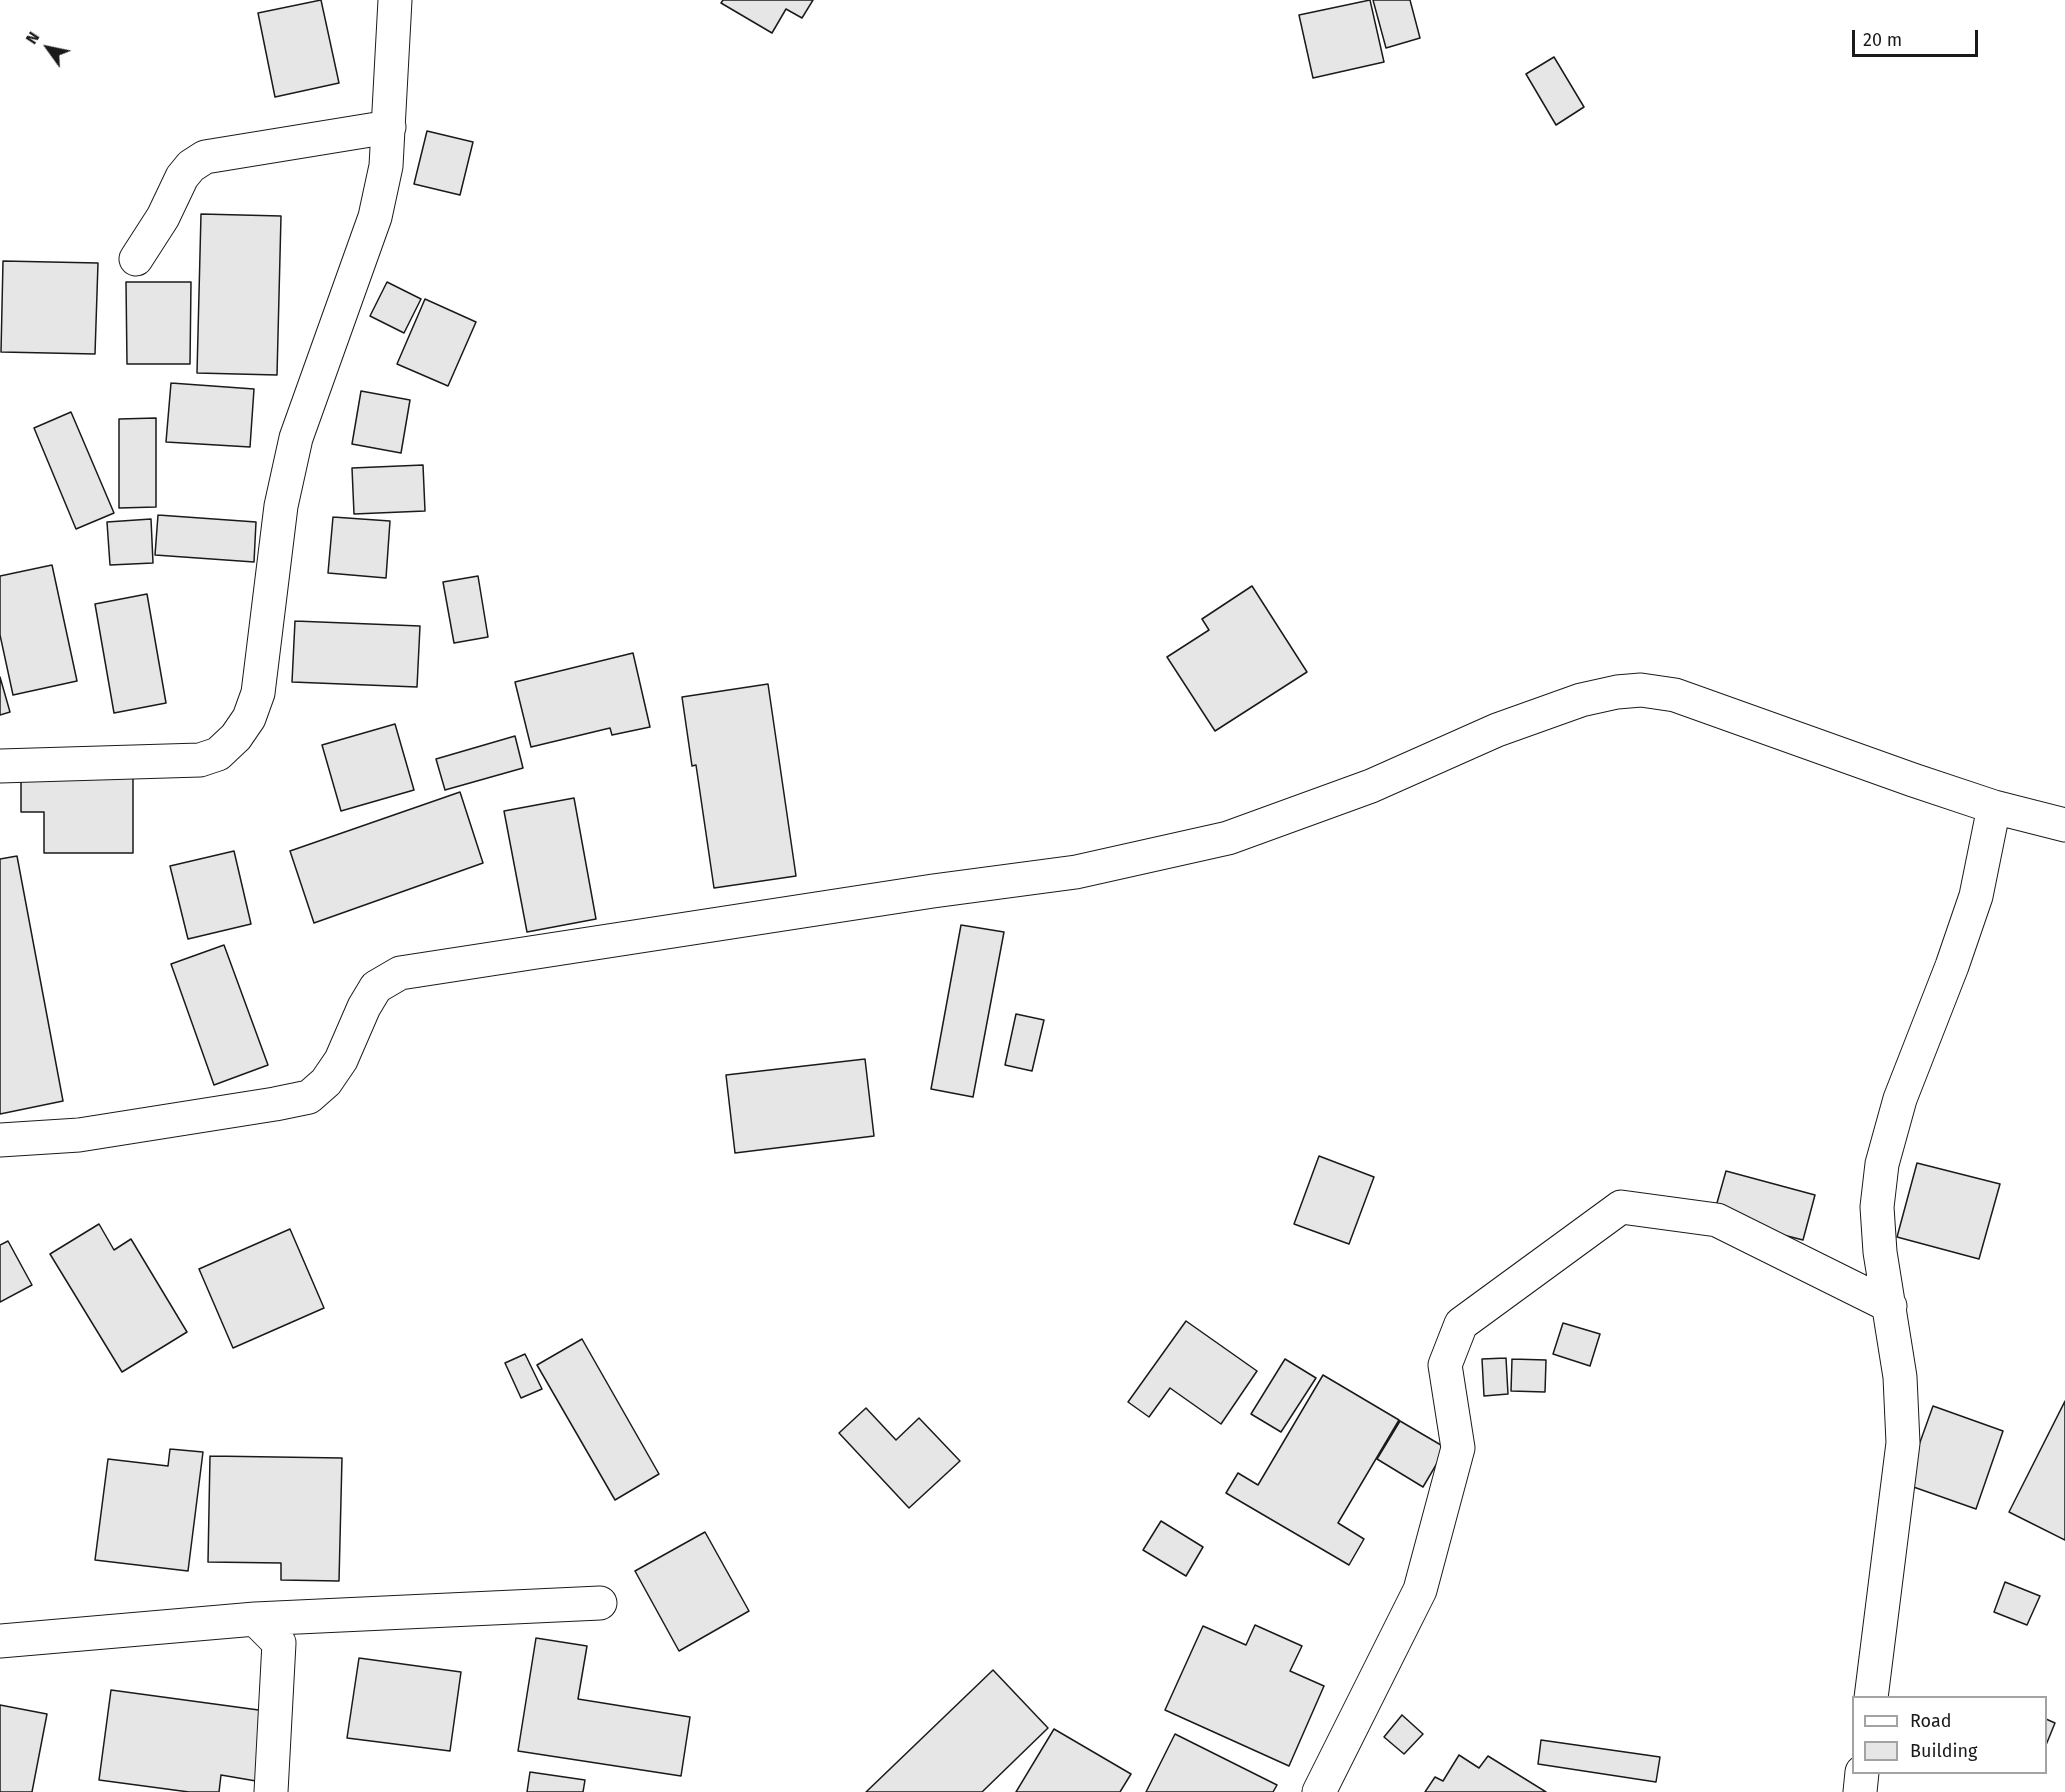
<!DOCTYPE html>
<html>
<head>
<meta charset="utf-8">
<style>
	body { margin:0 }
	#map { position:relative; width:2065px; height:1792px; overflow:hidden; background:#fff; font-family:"Fira Sans",sans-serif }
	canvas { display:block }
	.legend { position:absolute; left:1852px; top:1696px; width:195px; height:78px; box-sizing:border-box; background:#fff; border:2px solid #a3a3a3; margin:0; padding:8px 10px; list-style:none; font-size:18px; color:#1a1a1a }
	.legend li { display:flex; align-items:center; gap:12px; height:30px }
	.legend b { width:30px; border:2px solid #a3a3a3 }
	.north { position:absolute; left:18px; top:18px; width:60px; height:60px; -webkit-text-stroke:4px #fff; paint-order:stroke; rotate:303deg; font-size:16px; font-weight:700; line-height:24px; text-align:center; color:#1a1a1a }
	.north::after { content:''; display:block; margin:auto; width:21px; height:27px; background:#1a1a1a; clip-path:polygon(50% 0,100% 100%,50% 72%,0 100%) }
	.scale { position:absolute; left:1852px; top:30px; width:126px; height:27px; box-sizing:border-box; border:3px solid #1a1a1a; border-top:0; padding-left:8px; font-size:18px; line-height:21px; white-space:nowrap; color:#1a1a1a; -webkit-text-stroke:4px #fff; paint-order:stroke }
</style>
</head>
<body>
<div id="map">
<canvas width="2065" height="1792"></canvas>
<ul class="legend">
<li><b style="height:8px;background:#fff"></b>Road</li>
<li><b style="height:16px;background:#e6e6e6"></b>Building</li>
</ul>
<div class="north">N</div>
<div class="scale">20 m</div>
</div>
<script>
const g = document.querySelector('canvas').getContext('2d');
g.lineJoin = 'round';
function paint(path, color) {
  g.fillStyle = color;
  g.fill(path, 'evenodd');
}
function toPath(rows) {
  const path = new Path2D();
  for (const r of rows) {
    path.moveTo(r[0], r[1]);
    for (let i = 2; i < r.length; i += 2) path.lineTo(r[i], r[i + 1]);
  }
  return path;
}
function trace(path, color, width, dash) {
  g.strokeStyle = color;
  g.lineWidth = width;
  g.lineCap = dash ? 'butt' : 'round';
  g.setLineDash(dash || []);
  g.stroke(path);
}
const building = toPath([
	[321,0,339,83,275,97,258,13,321,0],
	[723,0,813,0,802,18,786,9,772,33,721,3,723,0],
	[1370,0,1384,62,1313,78,1299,15,1370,0],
	[1373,0,1410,0,1420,38,1386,48,1373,0],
	[1554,57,1584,107,1556,125,1526,74,1554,57],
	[427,131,473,142,460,195,414,184,427,131],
	[201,214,281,216,277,375,197,373,201,214],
	[3,261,98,263,95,354,1,352,3,261],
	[126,282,191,282,190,364,127,364,126,282],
	[387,282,421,299,404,333,370,316,387,282],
	[425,299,476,322,448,386,397,364,425,299],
	[171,383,254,389,250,447,166,442,171,383],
	[361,391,410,400,401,453,352,444,361,391],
	[71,412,114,513,76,529,34,428,71,412],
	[156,418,156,507,119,508,119,419,156,418],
	[423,465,425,511,354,514,352,468,423,465],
	[158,515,256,522,254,562,155,555,158,515],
	[333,517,390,521,386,578,328,573,333,517],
	[151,519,153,563,110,565,107,522,151,519],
	[52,565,77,681,13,695,0,635,0,576,52,565],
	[478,576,488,637,454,643,443,582,478,576],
	[1252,586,1307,672,1215,731,1167,657,1209,630,1202,619,1252,586],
	[147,594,166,703,114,713,95,604,147,594],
	[295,621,420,626,417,687,292,682,295,621],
	[633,653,650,727,612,735,610,728,531,747,515,682,633,653],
	[0,677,10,712,0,715,0,677],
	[768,684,796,876,714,888,696,765,692,766,682,697,768,684],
	[395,724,414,790,341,811,322,745,395,724],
	[515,736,523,768,445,790,436,759,515,736],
	[133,777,133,853,44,853,44,812,21,812,21,778,133,777],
	[460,792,483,863,314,923,290,851,460,792],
	[574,798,596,919,527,932,504,811,574,798],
	[234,851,251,924,188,939,170,866,234,851],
	[17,856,63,1101,0,1114,0,859,17,856],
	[961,925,1004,932,973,1097,931,1089,961,925],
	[224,945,268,1065,214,1085,171,964,224,945],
	[1016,1014,1044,1020,1032,1071,1005,1065,1016,1014],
	[865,1059,874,1136,735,1153,726,1075,865,1059],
	[1319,1156,1374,1177,1349,1244,1294,1224,1319,1156],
	[1917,1163,2000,1184,1979,1259,1897,1237,1917,1163],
	[1726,1171,1815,1195,1803,1240,1713,1217,1726,1171],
	[99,1224,114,1250,131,1239,187,1332,122,1372,50,1254,99,1224],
	[290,1229,324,1308,233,1348,199,1269,290,1229],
	[8,1241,32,1285,0,1302,0,1245,8,1241],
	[1186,1321,1257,1371,1221,1424,1170,1388,1149,1417,1128,1402,1186,1321],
	[1563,1323,1600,1334,1590,1366,1553,1354,1563,1323],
	[582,1339,659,1474,615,1500,537,1365,582,1339],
	[525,1354,542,1389,521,1398,505,1363,525,1354],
	[1506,1358,1508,1394,1484,1396,1482,1359,1506,1358],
	[1285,1359,1316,1378,1281,1432,1251,1414,1285,1359],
	[1512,1359,1546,1360,1545,1392,1511,1391,1512,1359],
	[1323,1375,1399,1420,1338,1523,1364,1539,1349,1565,1226,1493,1238,1473,1258,1485,1323,1375],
	[2065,1401,2065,1540,2009,1512,2065,1401],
	[1933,1406,2003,1431,1976,1509,1905,1484,1933,1406],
	[866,1408,896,1440,919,1418,960,1461,909,1508,839,1433,866,1408],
	[1400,1421,1446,1448,1423,1487,1377,1459,1400,1421],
	[170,1449,203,1452,188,1571,95,1560,108,1459,168,1466,170,1449],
	[210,1456,342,1458,339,1581,281,1580,281,1563,208,1562,210,1456],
	[1161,1521,1203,1547,1186,1576,1143,1550,1161,1521],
	[705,1532,749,1611,679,1651,635,1571,705,1532],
	[2005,1582,2040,1596,2027,1625,1994,1612,2005,1582],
	[1255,1625,1302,1646,1290,1671,1324,1686,1289,1766,1165,1710,1203,1626,1246,1645,1255,1625],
	[536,1638,587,1646,578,1699,690,1717,681,1776,518,1751,536,1638],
	[359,1658,461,1672,450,1751,347,1738,359,1658],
	[993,1670,1048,1728,982,1792,866,1792,993,1670],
	[111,1690,266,1711,256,1781,221,1775,219,1792,189,1792,99,1780,111,1690],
	[0,1705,47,1714,32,1792,0,1792,0,1705],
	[1402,1715,1423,1734,1404,1754,1384,1737,1402,1715],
	[2046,1719,2055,1723,2046,1745,2046,1719],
	[1054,1729,1131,1774,1120,1792,1016,1792,1054,1729],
	[1175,1734,1277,1785,1273,1792,1146,1792,1175,1734],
	[1541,1740,1660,1757,1656,1782,1538,1764,1541,1740],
	[1459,1755,1479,1768,1488,1756,1546,1792,1425,1792,1435,1777,1443,1781,1459,1755],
	[530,1772,585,1780,583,1792,527,1792,530,1772]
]);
const minor = toPath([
	[136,259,163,217,182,177,191,166,205,157,389,127],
	[0,766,200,760,218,754,236,737,249,718,258,693,281,506,296,438,375,217,386,166,395,0],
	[1994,807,2065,825],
	[0,1140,79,1135,275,1104,309,1097,326,1082,341,1060,364,1007,376,987,400,973,933,891,1076,872,1228,838,1371,786,1497,730,1581,700,1617,692,1641,690,1675,695,1913,780,1994,807,1976,896,1952,966,1900,1099,1882,1164,1877,1207,1880,1252,1900,1377,1903,1443,1871,1698],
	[255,1619,600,1603],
	[0,1641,255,1619,279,1643,271,1792],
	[1319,1792,1420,1590,1458,1448,1445,1365,1461,1324,1621,1207,1717,1220,1890,1306],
	[1860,1792,1862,1772]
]);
paint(building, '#e6e6e6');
trace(building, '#1a1a1a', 1.5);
trace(minor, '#1a1a1a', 35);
trace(minor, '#fff', 33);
</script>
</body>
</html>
